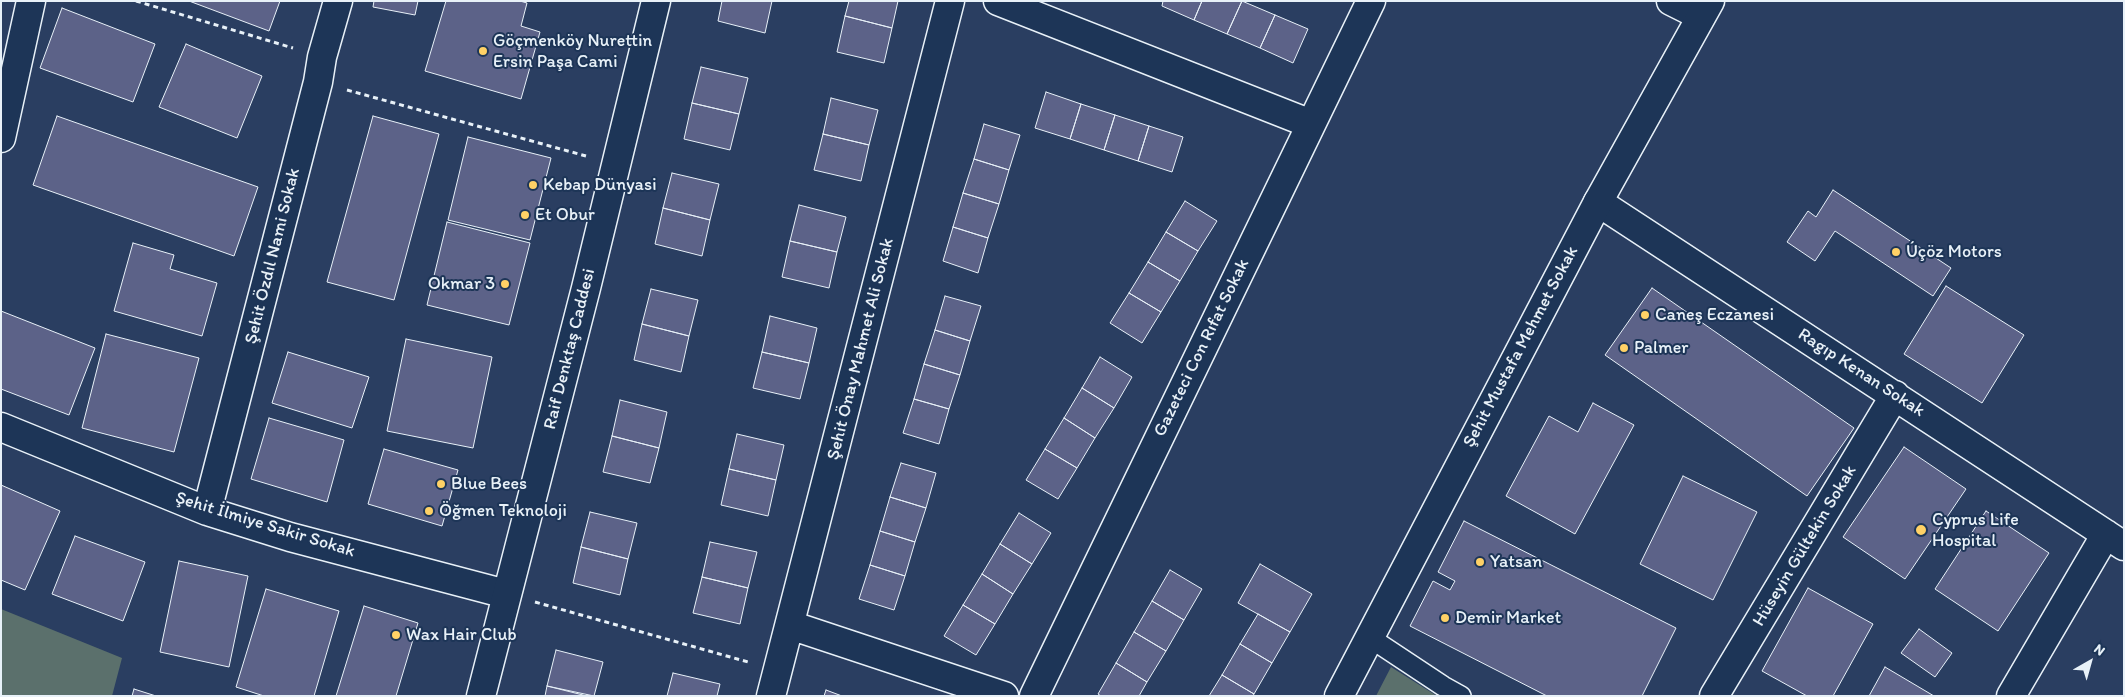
<!DOCTYPE html>
<html>
<head>
<meta charset="utf-8">
<style>
	body { margin:0 }
	#map { position:relative; width:2125px; height:697px; overflow:hidden; background:#2a3e61; font-family:Itim,sans-serif }
	canvas { display:block }
	.frame { position:absolute; inset:0; border:2px solid #e8f1f8; pointer-events:none }
	.north { position:absolute; left:2065px; top:637px; width:50px; height:50px; -webkit-text-stroke:4px #1d3557; paint-order:stroke; rotate:38deg; font-size:14px; font-weight:700; line-height:20px; text-align:center; color:#e8f1f8 }
	.north::after { content:''; display:block; margin:auto; width:18px; height:22px; background:#e8f1f8; clip-path:polygon(50% 0,100% 100%,50% 72%,0 100%) }
</style>
</head>
<body>
<div id="map">
<canvas width="2125" height="697"></canvas>
<div class="frame"></div>
<div class="north">N</div>
</div>
<script>
const g = document.querySelector('canvas').getContext('2d');
g.lineJoin = 'round';
function paint(path, color) {
  g.fillStyle = color;
  g.fill(path, 'evenodd');
}
function toPath(rows) {
  const path = new Path2D();
  for (const r of rows) {
    path.moveTo(r[0], r[1]);
    for (let i = 2; i < r.length; i += 2) path.lineTo(r[i], r[i + 1]);
  }
  return path;
}
function trace(path, color, width, dash) {
  g.strokeStyle = color;
  g.lineWidth = width;
  g.lineCap = dash ? 'butt' : 'round';
  g.setLineDash(dash || []);
  g.stroke(path);
}
function write(font, color, halo, rows, align = 'center') {
  g.font = font + ' Itim,sans-serif';
  g.lineWidth = 4;
  g.setLineDash([]);
  g.textBaseline = 'middle';
  g.strokeStyle = halo;
  g.fillStyle = color;
  for (const [text, x, y, turn = 0] of rows) {
    g.save();
    g.translate(x, y);
    g.rotate((+turn || 0) * Math.PI / 180);
    g.textAlign = isNaN(turn) ? turn : align;
    if (halo) g.strokeText(text, 0, 0);
    g.fillText(text, 0, 0);
    g.restore();
  }
}
const green = toPath([
	[1,609,122,658,112,696,1,696],
	[1391,667,1437,696,1376,696]
]);
const building = toPath([
	[189,1,280,1,269,31,189,1],
	[374,1,418,1,415,15,373,7,374,1],
	[446,1,520,1,527,3,521,26,540,32,521,99,425,71,446,1],
	[722,1,772,1,765,33,718,21,722,1],
	[849,1,898,1,892,28,845,16,849,1],
	[1163,1,1202,1,1194,20,1162,6,1163,1],
	[1202,1,1242,1,1227,34,1194,20,1202,1],
	[1242,1,1275,15,1260,48,1227,34,1242,1],
	[62,8,155,44,133,102,40,68,62,8],
	[1275,15,1308,29,1293,63,1260,48,1275,15],
	[845,16,892,28,884,63,837,52,845,16],
	[186,44,262,76,237,138,159,107,186,44],
	[701,67,748,78,739,114,692,103,701,67],
	[1046,92,1081,104,1070,139,1035,128,1046,92],
	[831,98,878,110,869,145,823,134,831,98],
	[692,103,739,114,730,150,684,139,692,103],
	[1081,104,1115,115,1104,150,1070,139,1081,104],
	[1115,115,1149,126,1138,161,1104,150,1115,115],
	[57,116,258,187,234,256,33,185,57,116],
	[373,116,439,134,394,300,327,282,373,116],
	[984,124,1020,135,1009,170,974,159,984,124],
	[1149,126,1183,137,1172,172,1138,161,1149,126],
	[823,134,869,145,861,181,814,170,823,134],
	[468,137,551,158,530,240,448,220,468,137],
	[974,159,1009,170,999,204,963,193,974,159],
	[672,173,719,184,710,220,663,208,672,173],
	[1833,190,1951,268,1933,296,1835,231,1815,261,1787,242,1808,211,1816,217,1833,190],
	[963,193,999,204,988,238,953,227,963,193],
	[1185,201,1217,221,1198,251,1166,232,1185,201],
	[799,205,846,217,837,252,790,241,799,205],
	[663,208,710,220,702,256,655,244,663,208],
	[447,222,530,243,509,325,427,305,447,222],
	[953,227,988,238,978,273,943,261,953,227],
	[1166,232,1198,251,1180,281,1148,262,1166,232],
	[790,241,837,252,829,288,782,277,790,241],
	[133,243,174,255,170,269,217,283,202,336,114,311,133,243],
	[1148,262,1180,281,1161,312,1129,293,1148,262],
	[1946,286,2024,335,1982,403,1904,354,1946,286],
	[1652,288,1854,428,1807,496,1605,355,1652,288],
	[651,289,698,300,689,336,642,324,651,289],
	[1129,293,1161,312,1142,343,1110,323,1129,293],
	[945,296,981,306,970,341,935,330,945,296],
	[1,311,95,348,69,415,1,389,1,311],
	[770,316,817,328,809,363,762,352,770,316],
	[642,324,689,336,681,372,634,360,642,324],
	[935,330,970,341,960,375,924,364,935,330],
	[106,334,199,358,174,452,82,428,106,334],
	[406,339,492,357,473,448,387,431,406,339],
	[288,352,369,377,352,428,272,403,288,352],
	[762,352,809,363,800,399,753,388,762,352],
	[1100,357,1132,377,1114,408,1082,388,1100,357],
	[924,364,960,375,949,409,914,399,924,364],
	[1082,388,1114,408,1095,438,1064,418,1082,388],
	[914,399,949,409,939,444,903,433,914,399],
	[620,400,667,412,659,448,612,436,620,400],
	[1593,403,1634,425,1575,534,1506,496,1549,416,1578,432,1593,403],
	[269,418,344,440,327,502,251,479,269,418],
	[1064,418,1095,438,1077,468,1045,449,1064,418],
	[737,434,784,445,776,480,729,469,737,434],
	[612,436,659,448,650,483,603,472,612,436],
	[1904,447,1966,489,1905,579,1843,537,1904,447],
	[384,449,458,470,442,526,368,504,384,449],
	[1045,449,1077,468,1058,499,1026,480,1045,449],
	[901,463,936,473,926,508,890,497,901,463],
	[729,469,776,480,768,516,721,505,729,469],
	[1683,476,1757,512,1713,600,1640,564,1683,476],
	[1,485,60,511,25,590,1,580,1,485],
	[890,497,926,508,915,542,880,531,890,497],
	[1986,511,2049,553,1998,631,1935,589,1986,511],
	[590,512,637,523,628,559,581,547,590,512],
	[1019,513,1051,533,1032,564,1000,544,1019,513],
	[1464,521,1676,628,1642,696,1547,696,1410,626,1433,581,1450,590,1455,581,1438,572,1464,521],
	[880,531,915,542,905,576,870,565,880,531],
	[75,536,145,562,123,621,52,594,75,536],
	[710,542,757,552,748,588,702,577,710,542],
	[1000,544,1032,564,1013,594,982,574,1000,544],
	[581,547,628,559,620,595,573,583,581,547],
	[179,561,248,576,229,667,160,652,179,561],
	[1260,564,1312,594,1290,632,1238,603,1260,564],
	[870,565,905,576,894,610,859,599,870,565],
	[1170,570,1202,589,1184,620,1152,601,1170,570],
	[982,574,1013,594,995,624,963,605,982,574],
	[702,577,748,588,740,624,693,613,702,577],
	[1808,588,1873,624,1833,696,1807,696,1762,671,1808,588],
	[266,589,339,611,314,696,264,696,236,687,266,589],
	[1152,601,1184,620,1166,651,1134,632,1152,601],
	[963,605,995,624,976,655,944,636,963,605],
	[364,606,418,623,396,696,336,696,364,606],
	[1258,614,1290,632,1272,663,1240,644,1258,614],
	[1919,629,1952,653,1935,677,1901,653,1919,629],
	[1134,632,1166,651,1147,682,1116,663,1134,632],
	[1240,644,1272,663,1254,694,1222,675,1240,644],
	[556,650,603,662,594,696,547,686,556,650],
	[1116,663,1147,682,1139,696,1101,696,1098,694,1116,663],
	[1885,667,1934,696,1869,696,1885,667],
	[673,673,720,684,717,696,667,696,673,673],
	[1222,675,1254,694,1253,696,1209,696,1222,675],
	[547,686,587,696,545,696,547,686],
	[134,689,156,696,132,696,134,689],
	[826,690,842,696,824,696,826,690]
]);
const path = toPath([
	[136,1,293,48],
	[347,90,586,156],
	[535,602,748,662]
]);
const service = toPath([
	[1369,637,1443,686,1461,696]
]);
const minor = toPath([
	[998,1,1311,124],
	[1671,1,1701,16],
	[1,138,31,1],
	[1598,202,2124,546],
	[1,427,207,511,290,537,506,594],
	[207,511,318,82,322,57,338,1],
	[790,625,1004,696],
	[771,696,950,1],
	[1034,696,1371,1],
	[1714,696,1895,395],
	[2011,696,2106,534]
]);
const tertiary = toPath([
	[481,696,586,288,656,1]
]);
const secondary = toPath([
	[1339,696,1598,202,1710,1]
]);
const markers = [
	[483,51,5,"#ffd166"],
	[533,185,5,"#ffd166"],
	[525,215,5,"#ffd166"],
	[1896,252,5,"#ffd166"],
	[505,284,5,"#ffd166"],
	[1645,315,5,"#ffd166"],
	[1624,348,5,"#ffd166"],
	[441,484,5,"#ffd166"],
	[429,511,5,"#ffd166"],
	[1921,530,6,"#ffd166"],
	[1480,562,5,"#ffd166"],
	[1445,618,5,"#ffd166"],
	[396,635,5,"#ffd166"]
];
const poiNames = [
	["Göçmenköy Nurettin",493,41],
	["Ersin Paşa Cami",493,62],
	["Kebap Dünyasi",543,185],
	["Et Obur",535,215],
	["Úçöz Motors",1906,252],
	["Okmar 3",495,284,"right"],
	["Caneş Eczanesi",1655,315],
	["Palmer",1634,348],
	["Blue Bees",451,484],
	["Öğmen Teknoloji",439,511],
	["Cyprus Life",1932,520],
	["Hospital",1932,541],
	["Yatsan",1490,562],
	["Demir Market",1455,618],
	["Wax Hair Club",406,635]
];
const streetNames = [
	["Şehit Özdıl Nami Sokak",273,256,-76],
	["Şehit Mustafa Mehmet Sokak",1521,347,-62],
	["Gazeteci Con Rıfat Sokak",1202,348,-64],
	["Raif Denktaş Caddesi",570,349,-76],
	["Şehit Önay Mahmet Ali Sokak",861,349,-76],
	["Ragıp Kenan Sokak",1861,373,33],
	["Şehit İlmiye Sakir Sokak",265,525,17],
	["Hüseyin Gültekin Sokak",1805,546,-59]
];
paint(green, '#5b706c');
paint(building, '#5c6288');
trace(building, '#e8f1f8', 1);
trace(service, '#e8f1f8', 22);
trace(minor, '#e8f1f8', 31);
trace(tertiary, '#e8f1f8', 31);
trace(secondary, '#e8f1f8', 31);
trace(path, '#e8f1f8', 3, [5, 4]);
trace(service, '#1d3557', 19);
trace(minor, '#1d3557', 28);
trace(tertiary, '#1d3557', 28);
trace(secondary, '#1d3557', 28);
for (const [x, y, r, color] of markers) {
  const dot = new Path2D();
  dot.arc(x, y, r, 0, 2 * Math.PI);
  g.fillStyle = color;
  g.fill(dot);
  trace(dot, '#1d3557', 2);
}
write('18px', '#e8f1f8', '#1d3557', poiNames, 'left');
write('18px', '#e8f1f8', '#1d3557', streetNames);
</script>
</body>
</html>
